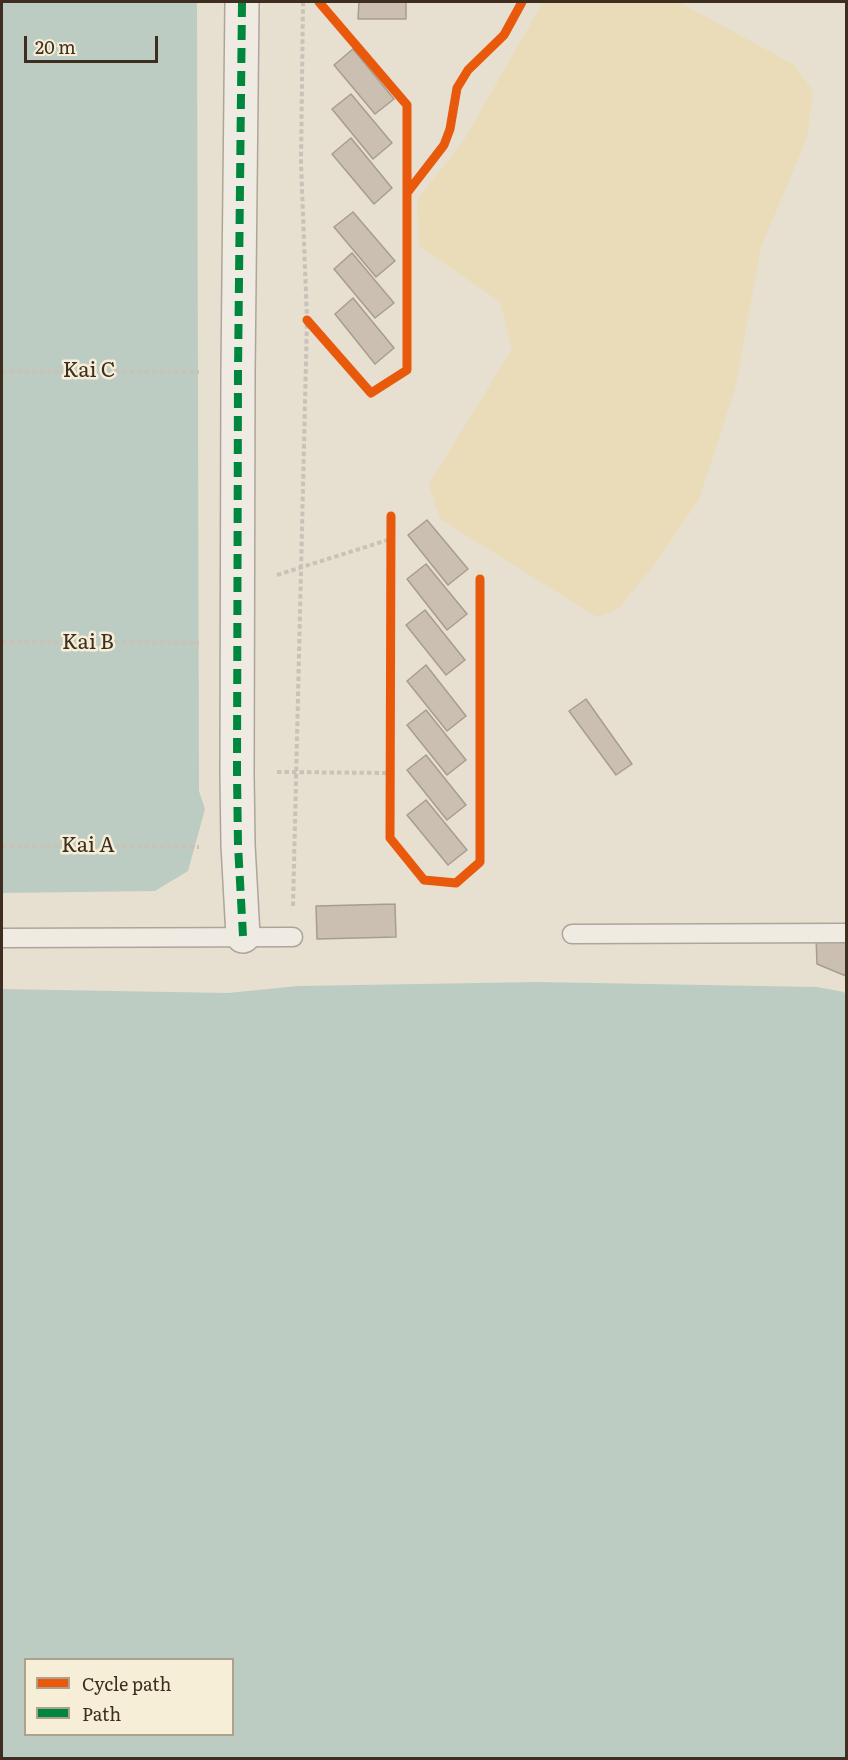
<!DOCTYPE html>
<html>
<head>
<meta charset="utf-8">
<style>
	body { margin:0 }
	#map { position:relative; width:848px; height:1760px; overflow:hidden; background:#e7e0d1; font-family:Literata,serif }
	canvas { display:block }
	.frame { position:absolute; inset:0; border:3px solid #3d2e20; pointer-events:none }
	.legend { position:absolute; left:24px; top:1658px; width:210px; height:78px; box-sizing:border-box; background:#f7eed8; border:2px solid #ada18e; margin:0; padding:8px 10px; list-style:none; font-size:18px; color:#3d2e20 }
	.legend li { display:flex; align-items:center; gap:12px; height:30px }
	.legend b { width:30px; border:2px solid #ada18e }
	.scale { position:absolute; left:24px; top:36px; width:134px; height:27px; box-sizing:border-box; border:3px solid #3d2e20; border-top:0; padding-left:8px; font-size:18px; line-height:21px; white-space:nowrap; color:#3d2e20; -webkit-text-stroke:4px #f7eed8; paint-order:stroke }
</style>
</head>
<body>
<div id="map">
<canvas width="848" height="1760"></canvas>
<div class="frame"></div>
<ul class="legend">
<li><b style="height:8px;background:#e8590c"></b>Cycle path</li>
<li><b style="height:8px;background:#00873e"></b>Path</li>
</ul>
<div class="scale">20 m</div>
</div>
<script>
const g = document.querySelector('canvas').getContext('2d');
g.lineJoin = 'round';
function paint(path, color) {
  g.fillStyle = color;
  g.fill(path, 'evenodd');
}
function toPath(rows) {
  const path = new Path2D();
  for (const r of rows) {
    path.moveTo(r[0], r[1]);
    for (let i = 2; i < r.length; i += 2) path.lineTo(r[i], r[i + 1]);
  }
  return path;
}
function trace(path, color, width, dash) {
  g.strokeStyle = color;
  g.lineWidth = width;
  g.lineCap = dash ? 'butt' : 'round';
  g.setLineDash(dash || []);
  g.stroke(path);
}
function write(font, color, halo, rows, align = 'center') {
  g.font = font + ' Literata,serif';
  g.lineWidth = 5;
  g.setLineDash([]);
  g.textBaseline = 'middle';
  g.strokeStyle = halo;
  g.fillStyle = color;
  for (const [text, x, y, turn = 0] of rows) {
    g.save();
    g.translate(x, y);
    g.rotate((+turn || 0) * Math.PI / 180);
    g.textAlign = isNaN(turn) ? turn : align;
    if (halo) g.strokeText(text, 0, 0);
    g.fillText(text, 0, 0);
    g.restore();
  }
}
const sand = toPath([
	[543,2,679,2,793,64,813,90,807,138,761,247,735,389,699,499,655,564,618,609,597,617,440,519,429,484,512,349,500,302,419,246,417,200,464,140]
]);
const water = toPath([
	[2,2,197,2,199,791,205,809,188,871,155,891,2,893],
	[538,982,817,987,844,992,846,998,846,1758,2,1758,2,989,228,993,298,986],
	[26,1660,232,1660,232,1734,26,1734]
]);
const building = toPath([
	[359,2,406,2,406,19,358,19,359,2],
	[353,49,394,99,375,114,334,65,353,49],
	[351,94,392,143,373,159,332,109,351,94],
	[351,138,392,188,374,204,332,154,351,138],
	[353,212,395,261,376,277,334,227,353,212],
	[352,253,394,303,375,318,334,269,352,253],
	[353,298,394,348,375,364,335,314,353,298],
	[427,520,468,569,448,585,408,535,427,520],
	[426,564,467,614,447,630,407,579,426,564],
	[425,610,465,660,446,675,406,625,425,610],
	[426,665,466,716,447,731,407,681,426,665],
	[586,699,632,764,616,775,569,711,586,699],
	[426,710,466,760,447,775,407,725,426,710],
	[426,755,466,805,447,820,407,770,426,755],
	[426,800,467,850,448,865,407,815,426,800],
	[395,904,396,937,317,939,316,906,395,904],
	[816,937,846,937,846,976,817,964,816,937]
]);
const path = toPath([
	[2,371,199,372],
	[277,575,391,539],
	[2,642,199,643],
	[277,772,390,773],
	[2,846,199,847],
	[293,906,307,320,301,163,303,2]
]);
const lane = toPath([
	[572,934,846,933],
	[2,938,293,937]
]);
const street = toPath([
	[242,2,238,372,237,774,238,845,243,936]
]);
const quiet = toPath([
	[242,2,238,372,237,774,238,845,243,936]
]);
const cycleway = toPath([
	[319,2,407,105,407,193],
	[307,320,371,393,407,370,407,193,444,145,450,129,457,88,468,70,504,35,522,2],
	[391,516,390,838,424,880,456,883,480,862,480,579]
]);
const streetNames = [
	["Kai C",89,371],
	["Kai B",88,643],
	["Kai A",88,846]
];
paint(sand, '#eadcb9');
paint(water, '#bcccc2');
paint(building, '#cbbfb2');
trace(building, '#a89c90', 1.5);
trace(lane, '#ada599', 21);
trace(street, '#ada599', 36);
trace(path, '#c8c2b9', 4, [4.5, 3]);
trace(lane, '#efebe3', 18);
trace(street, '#efebe3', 33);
trace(quiet, '#00873e', 8, [15, 8]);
trace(cycleway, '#e8590c', 9);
write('21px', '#3d2e20', '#f7eed8', streetNames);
</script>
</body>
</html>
